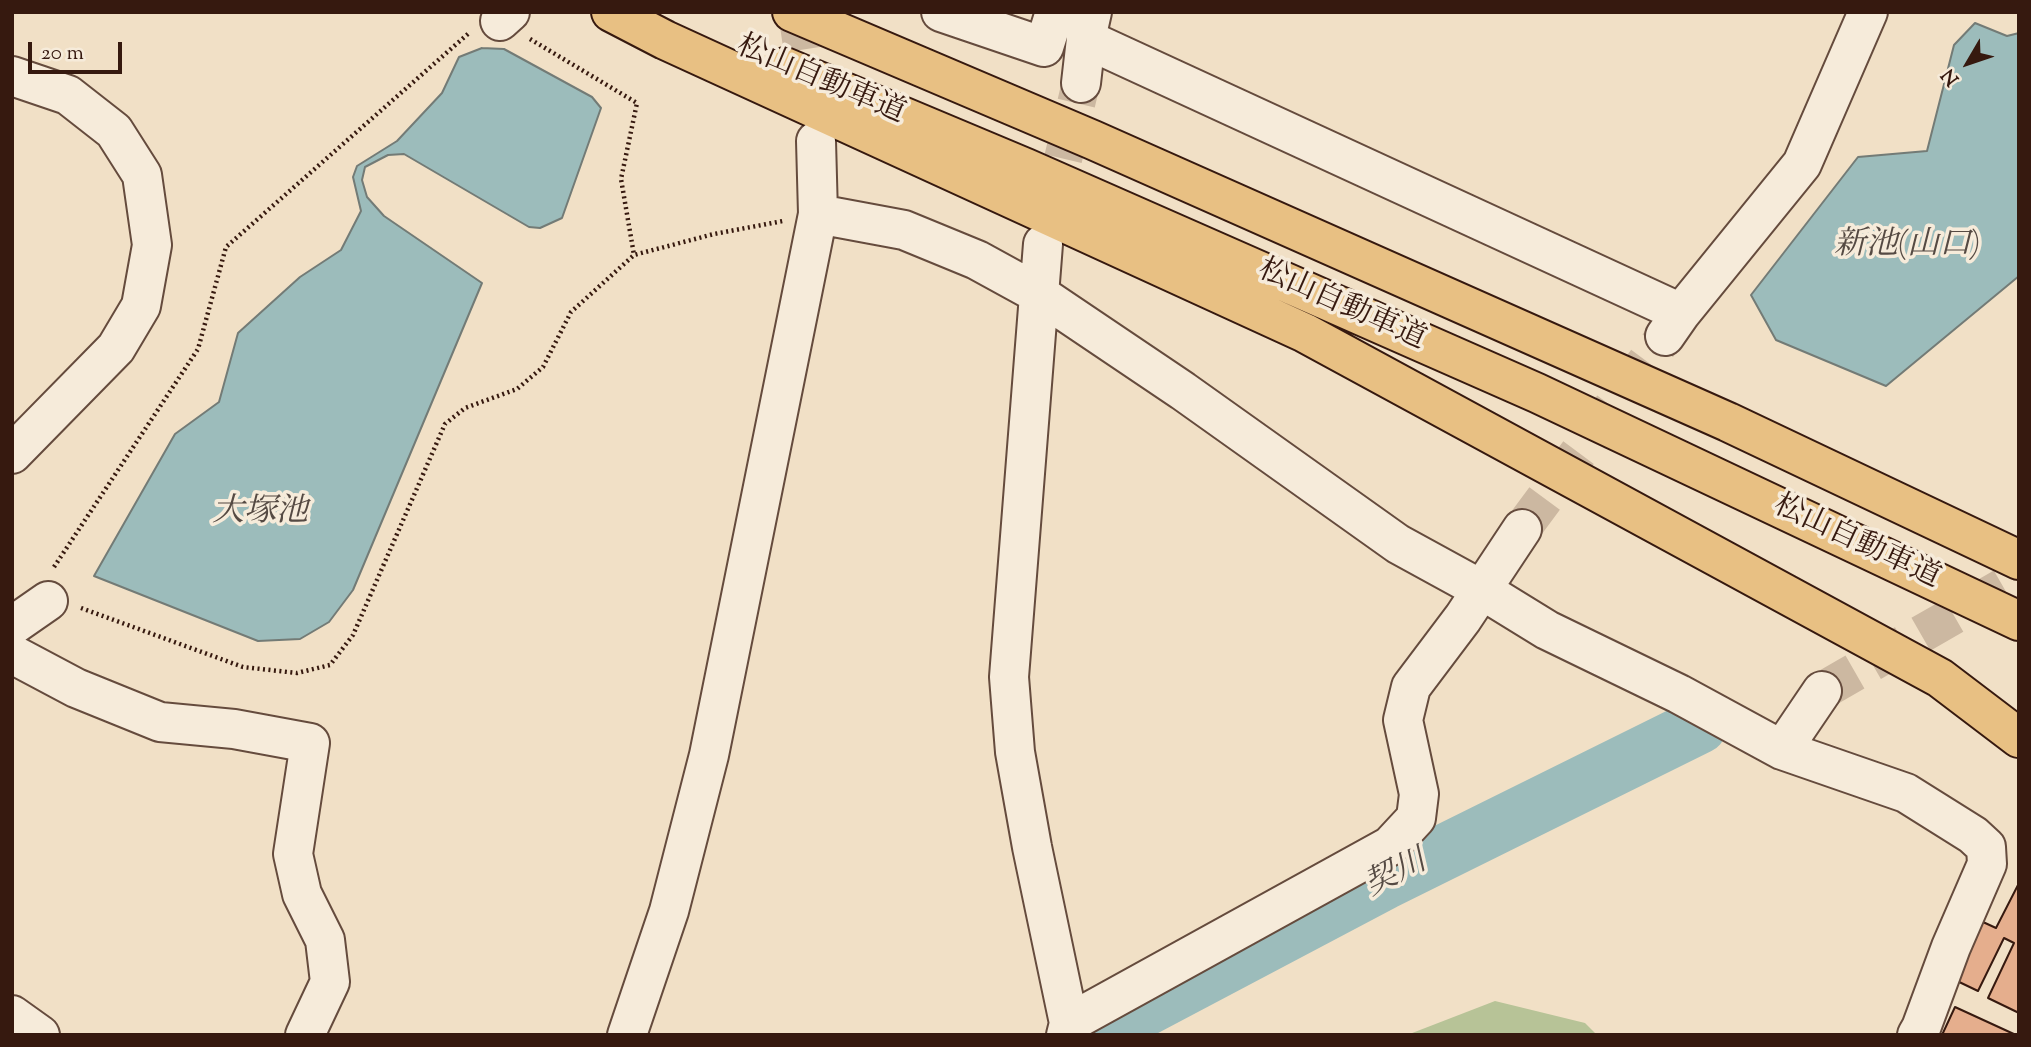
<!DOCTYPE html>
<html>
<head>
<meta charset="utf-8">
<style>
	body { margin:0 }
	#map { position:relative; width:2031px; height:1047px; overflow:hidden; background:#f1e0c6; font-family:"Sorts Mill Goudy",serif }
	canvas { display:block }
	.frame { position:absolute; inset:0; border:14px solid #36190f; pointer-events:none }
	.north { position:absolute; left:1933px; top:28px; width:70px; height:70px; -webkit-text-stroke:5px #f6ebda; paint-order:stroke; rotate:231deg; font-size:19px; font-weight:700; line-height:28px; text-align:center; color:#36190f }
	.north::after { content:''; display:block; margin:auto; width:24px; height:32px; background:#36190f; clip-path:polygon(50% 0,100% 100%,50% 72%,0 100%) }
	.scale { position:absolute; left:28px; top:42px; width:94px; height:32px; box-sizing:border-box; border:4px solid #36190f; border-top:0; padding-left:9px; font-size:21px; line-height:24px; white-space:nowrap; color:#36190f; -webkit-text-stroke:5px #f6ebda; paint-order:stroke }
</style>
</head>
<body>
<div id="map">
<canvas width="2031" height="1047"></canvas>
<div class="frame"></div>
<div class="north">N</div>
<div class="scale">20 m</div>
</div>
<script>
const g = document.querySelector('canvas').getContext('2d');
g.lineJoin = 'round';
function paint(path, color) {
  g.fillStyle = color;
  g.fill(path, 'evenodd');
}
function toPath(rows) {
  const path = new Path2D();
  for (const r of rows) {
    path.moveTo(r[0], r[1]);
    for (let i = 2; i < r.length; i += 2) path.lineTo(r[i], r[i + 1]);
  }
  return path;
}
function trace(path, color, width, dash) {
  g.strokeStyle = color;
  g.lineWidth = width;
  g.lineCap = dash ? 'butt' : 'round';
  g.setLineDash(dash || []);
  g.stroke(path);
}
function write(font, color, halo, rows, align = 'center') {
  g.font = font + ' "Sorts Mill Goudy","Noto Serif JP",serif';
  g.lineWidth = 7;
  g.setLineDash([]);
  g.textBaseline = 'middle';
  g.strokeStyle = halo;
  g.fillStyle = color;
  for (const [text, x, y, turn = 0] of rows) {
    g.save();
    g.translate(x, y);
    g.rotate((+turn || 0) * Math.PI / 180);
    g.textAlign = isNaN(turn) ? turn : align;
    if (halo) g.strokeText(text, 0, 0);
    g.fillText(text, 0, 0);
    g.restore();
  }
}
const green = toPath([
	[1495,1001,1585,1023,1597,1035,1407,1035]
]);
const water = toPath([
	[1975,23,2007,36,2019,33,2019,276,1886,386,1776,340,1751,295,1858,157,1927,151,1954,45,1975,23],
	[482,48,504,49,592,97,601,108,562,218,540,228,529,227,404,154,388,155,365,167,362,180,367,197,384,216,482,283,353,590,329,622,300,639,258,641,94,576,175,434,219,402,238,333,300,277,341,250,361,211,353,177,357,166,397,141,442,93,459,57,482,48]
]);
const river = toPath([
	[1101,1035,1102,1031,1384,882,1699,726]
]);
const building = toPath([
	[2018,885,2019,886,2019,1013,1988,998,2014,943,2004,938,1978,991,1955,980,1983,922,1996,928,2018,885],
	[1955,1007,2016,1035,1942,1035,1955,1007]
]);
const minorTunnel = toPath([
	[797,12,811,105],
	[1050,214,1081,83],
	[1522,529,1665,336],
	[1822,691,2019,578]
]);
const path = toPath([
	[530,39,637,103,621,179,634,255],
	[54,567,198,349,226,247,469,33],
	[81,608,243,667,297,673,330,665,353,635,445,424,465,408,517,389,543,367,571,312,634,255,714,234,783,221]
]);
const minor = toPath([
	[941,12,1044,47,1055,12],
	[500,21,510,12],
	[1086,39,1681,313],
	[12,76,68,95,114,131,142,175,152,245,141,306,116,348,12,454],
	[1081,83,1086,39,1092,12],
	[818,214,904,230,977,260,1039,294,1183,391,1398,544,1482,590,1547,630,1679,694,1782,750,1906,793,1973,835,1986,847,1987,864,1951,947,1921,1028,1917,1035],
	[1043,244,1009,677,1015,752,1032,847,1069,1023,1066,1035],
	[1665,336,1681,313,1802,164,1868,12],
	[12,626,48,601],
	[12,654,76,688,160,722,234,729,310,743,293,854,302,894,325,940,330,982,305,1035],
	[1782,750,1822,691],
	[12,1015,40,1035],
	[1069,1023,1390,846,1416,818,1419,794,1403,720,1411,687,1463,618,1522,529],
	[627,1035,669,911,709,755,818,214,816,141]
]);
const highway = toPath([
	[611,12,665,40,1305,333,1940,678,2019,738],
	[792,12,1093,140,1728,422,2019,560],
	[785,67,1026,168,1537,393,2019,621]
]);
const streetNames = [
	["松山自動車道",820,82,23],
	["松山自動車道",1341,307,24],
	["松山自動車道",1856,544,25]
];
const waterNames = [
	["新池(山口)",1907,248],
	["大塚池",260,515],
	["契川",1397,876,-27]
];
paint(green, '#b7c397');
paint(water, '#9cbcbb');
trace(water, '#737b76', 2);
trace(river, '#9cbcbb', 56);
paint(building, '#e5ae8d');
trace(building, '#36190f', 2);
trace(minorTunnel, '#ccb8a1', 38, [38, 19]);
trace(minor, '#654b3d', 42);
trace(highway, '#36190f', 42);
trace(path, '#36190f', 4.5, [2, 3.5]);
trace(minor, '#f6ebda', 38);
trace(highway, '#e8c083', 38);
write('30px', '#36190f', '#f6ebda', streetNames);
write('italic 32px', '#554a43', '#f6ebda', waterNames);
</script>
</body>
</html>
